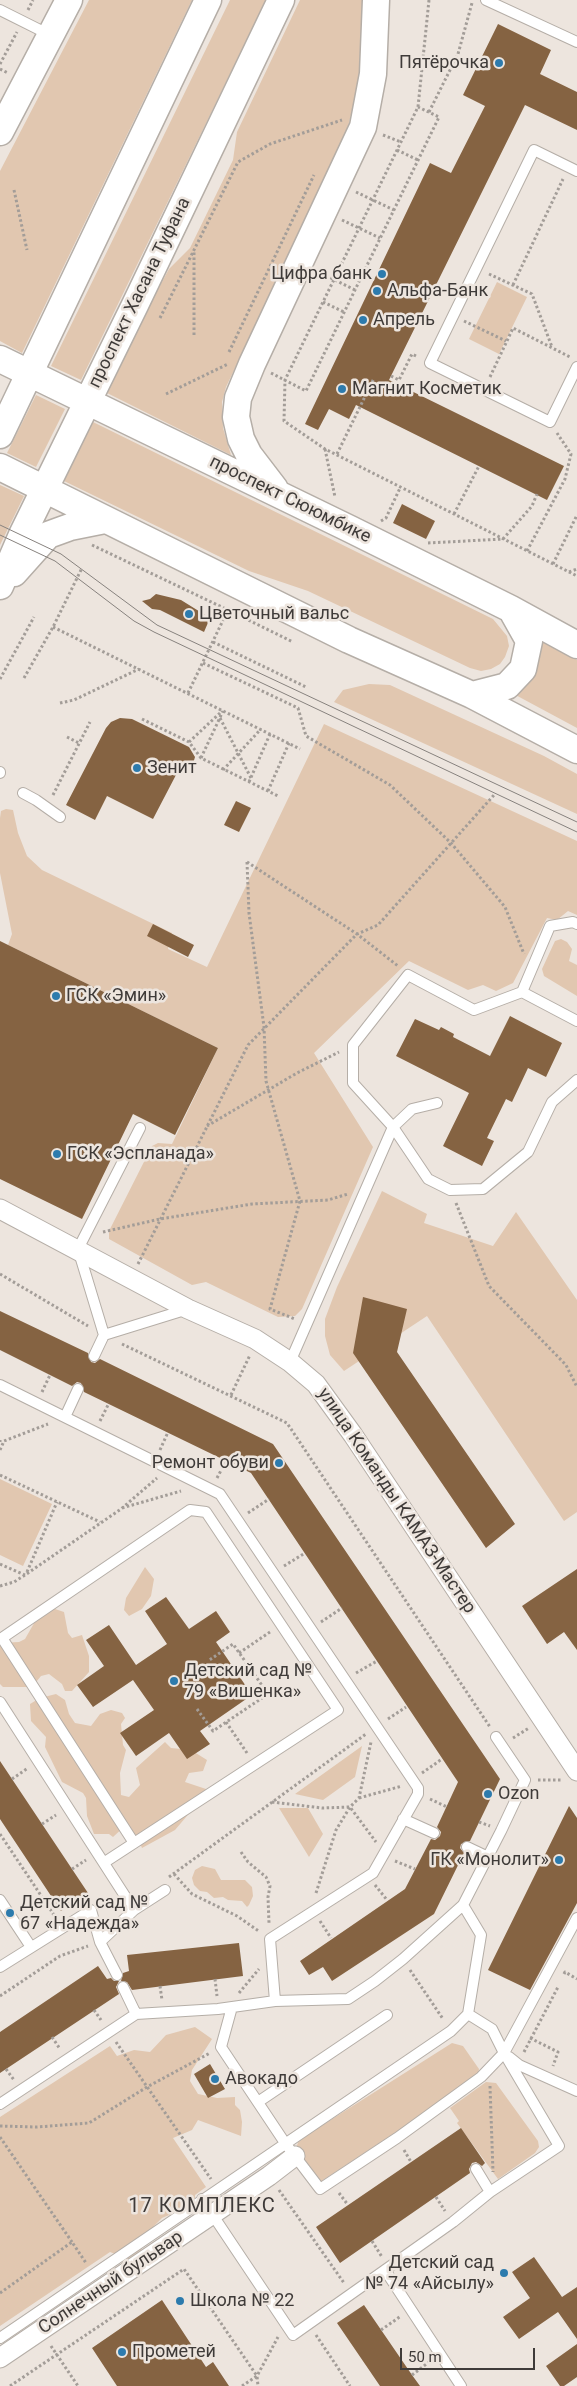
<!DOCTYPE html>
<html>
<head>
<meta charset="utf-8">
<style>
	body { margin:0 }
	#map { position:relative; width:577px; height:2386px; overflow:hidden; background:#ede5de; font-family:Roboto,sans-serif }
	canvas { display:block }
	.scale { position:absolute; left:400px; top:2348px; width:135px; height:22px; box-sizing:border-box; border:2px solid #3f3b39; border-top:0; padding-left:6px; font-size:15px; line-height:18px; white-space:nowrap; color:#3f3b39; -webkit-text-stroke:4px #ede5de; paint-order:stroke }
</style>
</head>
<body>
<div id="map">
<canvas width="577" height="2386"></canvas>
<div class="scale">50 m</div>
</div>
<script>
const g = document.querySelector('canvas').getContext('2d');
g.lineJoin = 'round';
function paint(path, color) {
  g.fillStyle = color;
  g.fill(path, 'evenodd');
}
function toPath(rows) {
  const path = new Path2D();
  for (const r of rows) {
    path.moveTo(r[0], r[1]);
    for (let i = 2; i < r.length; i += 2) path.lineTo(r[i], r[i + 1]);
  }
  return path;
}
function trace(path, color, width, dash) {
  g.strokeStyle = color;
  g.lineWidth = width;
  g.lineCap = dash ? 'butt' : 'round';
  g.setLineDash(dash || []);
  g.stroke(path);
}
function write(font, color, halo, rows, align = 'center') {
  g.font = font + ' Roboto,sans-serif';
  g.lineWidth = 5;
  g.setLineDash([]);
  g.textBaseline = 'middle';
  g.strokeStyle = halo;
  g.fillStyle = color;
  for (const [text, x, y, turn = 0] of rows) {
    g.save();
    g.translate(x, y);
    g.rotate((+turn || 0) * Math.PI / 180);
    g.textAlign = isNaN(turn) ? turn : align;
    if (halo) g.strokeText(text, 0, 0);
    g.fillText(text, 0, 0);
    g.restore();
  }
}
const green = toPath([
	[89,0,192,0,22,353,0,341,0,171],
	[230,0,266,0,81,380,51,366],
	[300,0,363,0,364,39,357,89,349,123,338,152,226,387,222,402,223,428,231,455,107,393,146,311,169,269,190,248,233,160,237,132],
	[497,282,527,297,499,354,469,339],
	[36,395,65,409,36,467,7,453],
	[93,422,493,619,507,636,509,646,505,657,500,664,491,669,481,671,470,668,308,591,249,571,64,481],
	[0,485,24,496,0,545],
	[539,640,549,640,577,660,577,728,510,692],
	[369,684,390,685,544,756,577,774,577,814,334,702,343,690],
	[324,724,577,841,577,915,568,911,557,920,547,918,513,983,496,991,483,985,468,990,409,961,314,1053,373,1147,302,1309,295,1316,278,1317,206,1282,192,1285,109,1239,109,1231,152,1146,158,1143,172,1144,218,1048,8,945,12,934,0,873,0,818,1,811,6,809,13,810,18,833,27,856,42,870,172,933,168,949,207,967],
	[561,939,567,942,572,949,569,961,577,965,577,996,544,976,542,969,555,941],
	[382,1191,427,1214,424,1223,493,1246,516,1212,577,1300,577,1512,564,1521,427,1316,344,1371,330,1355,325,1336,325,1319,337,1287],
	[0,1479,52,1504,23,1566,0,1555],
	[145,1567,154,1579,151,1596,142,1609,129,1616,124,1610,126,1598],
	[52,1608,64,1612,68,1633,72,1638,82,1635,89,1656,89,1672,72,1691,65,1691,62,1684,49,1674,41,1676,32,1687,3,1687,0,1684,0,1643,19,1642,25,1639,41,1611],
	[56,1694,65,1700,69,1714,75,1723,91,1726,100,1714,111,1710,122,1713,125,1718,121,1724,123,1745,126,1750,120,1773,121,1795,129,1797,140,1785,136,1768,165,1742,171,1748,191,1750,207,1760,203,1771,189,1773,185,1782,209,1790,175,1830,142,1848,137,1836,125,1826,113,1837,109,1834,94,1834,87,1816,86,1798,83,1793,62,1782,45,1747,46,1737,31,1721,30,1704,40,1698],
	[362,1746,355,1777,323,1800,295,1794],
	[279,1808,308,1808,323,1834,309,1857],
	[202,1866,215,1869,221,1880,245,1880,252,1887,253,1896,249,1905,247,1907,242,1901,228,1900,223,1897,214,1898,207,1892,200,1891,194,1885,192,1878,195,1870],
	[195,2027,212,2039,192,2070,190,2081,198,2094,217,2098,235,2097,235,2105,240,2110,242,2122,241,2136,198,2120,192,2130,173,2138,206,2187,195,2195,195,2204,162,2218,154,2226,141,2250,128,2259,110,2252,0,2326,0,2117,110,2046,117,2056,134,2050,150,2052,166,2035],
	[452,2043,463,2046,479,2069,477,2079,320,2182,317,2180,296,2148,299,2140],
	[486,2082,496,2083,538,2141,539,2147,535,2153,498,2179,457,2123,459,2121,450,2108]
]);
const building = toPath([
	[498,24,551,50,540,74,577,92,577,130,525,105,389,380,564,466,547,500,356,405,349,419,329,409,318,430,305,424,430,163,451,173,485,106,463,95],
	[402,504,435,521,426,539,393,523],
	[156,594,181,600,210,618,204,632,160,610,152,609,142,601,150,599],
	[120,718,132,719,189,747,195,757,192,767,177,773,153,819,107,796,95,820,66,805,106,728,111,722],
	[236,801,251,808,239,832,224,825],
	[153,924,194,945,188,957,147,936],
	[0,941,218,1048,175,1135,133,1114,82,1219,0,1179],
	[510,1016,562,1043,546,1077,528,1068,512,1102,506,1099,487,1138,494,1141,482,1166,443,1146,469,1093,396,1056,415,1019,439,1030,441,1027,454,1034,453,1037,490,1056],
	[363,1297,407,1309,397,1352,515,1524,486,1548,353,1353],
	[0,1311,88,1353,91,1362,95,1363,100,1359,273,1444,500,1779,470,1841,461,1844,460,1848,464,1853,434,1914,332,1981,323,1967,309,1975,300,1961,405,1889,431,1839,435,1840,440,1836,441,1832,437,1827,458,1782,251,1473,84,1392,81,1383,77,1382,72,1386,0,1350],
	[577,1569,577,1650,564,1632,547,1644,522,1606],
	[166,1597,189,1629,216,1611,230,1632,216,1642,252,1695,200,1731,210,1744,187,1759,169,1733,136,1756,120,1733,154,1710,133,1680,93,1707,77,1685,104,1666,86,1640,109,1625,136,1665,167,1644,145,1611],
	[0,1761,88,1893,61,1911,0,1819],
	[569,1806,577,1818,577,1903,530,1990,488,1970],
	[239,1943,243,1976,132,1990,127,1982,121,1981,123,1973,129,1971,127,1955],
	[98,1966,107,1979,111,1978,114,1981,119,1981,116,1987,119,1994,0,2073,0,2032],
	[210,2064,225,2089,208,2098,194,2074],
	[461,2128,485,2163,482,2166,476,2162,472,2163,469,2169,470,2173,340,2263,316,2227],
	[534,2257,562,2297,577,2287,577,2339,558,2312,519,2339,503,2317,530,2298,512,2272],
	[162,2300,206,2367,213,2362,229,2386,117,2386,92,2348],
	[364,2305,412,2375,420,2386,380,2386,337,2323],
	[577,2344,577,2377,564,2386,560,2386,546,2366]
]);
const path = toPath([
	[429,0,418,107,285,380,284,421,325,449,577,576],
	[28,10,33,0],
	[0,64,17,32],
	[0,69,8,73],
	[429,112,458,54,472,3],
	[383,135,401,142],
	[397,150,418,160],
	[14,190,27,250],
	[356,192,394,210],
	[342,220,380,238],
	[317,271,355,290],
	[489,274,532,294,552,347],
	[513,285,563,179],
	[323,302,344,312],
	[160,318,238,162,270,144,342,120],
	[464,321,506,341],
	[194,335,194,251],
	[229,352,314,175],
	[271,373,306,391,439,117,418,107],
	[391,376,399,380,412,354,418,357],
	[490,377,513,328,570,357],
	[166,394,228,364],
	[325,449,335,497],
	[337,454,374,378],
	[454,514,479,466],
	[381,521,386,518,400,488],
	[428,543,503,539,532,506,537,494],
	[92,545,228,610],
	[527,551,565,479,571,454,557,433],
	[553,564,577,515],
	[569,572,577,569],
	[53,627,300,749],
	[213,642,306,687],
	[203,663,298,708,306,736,390,785,451,843,505,907,524,954],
	[24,678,53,627,82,568],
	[0,679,34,617],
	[188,693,228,610,293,642],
	[60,703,74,700,139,669],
	[220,718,251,778],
	[142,719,189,742,201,758,278,796],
	[67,737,79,743],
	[189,742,220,713],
	[201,758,223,711],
	[223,770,261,729],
	[249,782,270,734],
	[268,791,289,743],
	[53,795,90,722],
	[247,862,249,913,264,1027,266,1081,300,1201,270,1309,295,1319],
	[247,862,357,934,398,966],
	[207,1126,297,1073,339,1052],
	[456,1203,489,1286,566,1365,577,1387],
	[103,1232,160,1219,252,1204,328,1200,348,1194],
	[138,1264,248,1045,357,934,378,925,494,795],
	[0,1274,88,1326],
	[122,1344,287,1423,490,1727],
	[42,1392,50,1375],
	[231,1395,250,1355],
	[100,1421,109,1403],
	[0,1440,0,1442],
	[0,1450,4,1441,48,1424],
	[160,1450,168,1432],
	[0,1475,100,1522],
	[217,1478,226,1461],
	[122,1508,181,1491],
	[248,1513,269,1499],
	[0,1564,25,1575],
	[284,1566,305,1553],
	[27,1572,57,1502],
	[0,1586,14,1582,25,1575,121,1509,157,1478],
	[321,1622,342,1608],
	[239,1653,270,1632],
	[356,1673,377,1661],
	[197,1709,213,1731,268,1694,233,1644,208,1661],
	[388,1719,406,1707],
	[226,1722,247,1753],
	[513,1738,529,1728],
	[422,1773,442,1759],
	[12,1779,28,1768],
	[538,1780,561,1780],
	[359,1798,402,1786],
	[430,1799,447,1807],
	[272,1802,322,1808,350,1807,376,1842],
	[479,1822,490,1826],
	[42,1824,56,1815],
	[0,1834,56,1918],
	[241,1852,248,1862,266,1877,270,1886,268,1897,269,1923],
	[395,1861,415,1869],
	[72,1869,86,1860],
	[174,1874,192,1894,237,1916,260,1932],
	[169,1877,366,1734],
	[375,1885,387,1900],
	[316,1893,336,1830,350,1807,359,1798,371,1742],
	[320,1921,331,1938],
	[410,1970,443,2019],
	[564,1974,565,1972,577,1979],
	[215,1979,217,1996],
	[160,1986,162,2000],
	[239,1993,259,1969],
	[0,1996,60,1956,88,1946],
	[94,2010,101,2020],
	[52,2037,60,2049],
	[530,2038,558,2052,553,2066],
	[116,2042,211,2179],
	[524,2052,558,1987],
	[6,2069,14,2080],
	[490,2086,493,2172],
	[0,2126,37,2127,89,2123,147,2087,210,2053],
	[0,2137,72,2242],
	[404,2150,411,2162],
	[279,2190,344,2283],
	[339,2193,348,2205],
	[436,2197,445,2211],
	[372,2241,382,2257],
	[0,2293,72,2242,86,2263],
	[381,2330,401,2316],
	[316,2335,350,2386],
	[51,2346,78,2386],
	[412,2375,429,2362],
	[10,2386,184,2269,257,2376,258,2386],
	[242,2386,257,2376,278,2337]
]);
const lane = toPath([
	[486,0,577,42],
	[0,10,50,35],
	[577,171,534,150,430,363,550,422,577,367],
	[0,773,0,772],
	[23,793,36,800,60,817],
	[577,924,573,922,550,926,522,992,474,1010,408,975,353,1045,353,1083,393,1127,428,1179,450,1190,483,1189,528,1152,552,1102,577,1080],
	[522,992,577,1021],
	[104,1335,188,1309],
	[94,1356,104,1335,78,1249,140,1128],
	[290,1362,393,1127,412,1109,437,1103],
	[0,1385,220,1494,418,1788,418,1794,373,1873,270,1939,275,2001],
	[65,1417,78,1389],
	[0,1702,134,1910,100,1942],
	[403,1819,434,1833],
	[467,1847,488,1857],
	[105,1862,338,1710,206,1512,190,1510,2,1638,134,1843],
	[0,1900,31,1947],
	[463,1905,481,1935,468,2014],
	[134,1910,165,1890],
	[0,1967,91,1910,100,1942,117,1975],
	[123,1987,136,2014],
	[232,2007,221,2047,285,2143,320,2189,397,2138,481,2077,504,2053],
	[509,2057,519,2065,577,2091],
	[258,2102,387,2015],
	[0,2104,136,2014,218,2009,275,2001,348,1999,375,1981,403,1959,463,1905,501,1831,525,1780,496,1737],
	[476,2169,490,2192],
	[202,2199,293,2335,453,2222,490,2192,559,2146,504,2053],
	[385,2270,461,2386],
	[0,2338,451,2031,468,2014,492,2029,504,2053,577,1918]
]);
const street = toPath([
	[0,1209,188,1309,255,1339,290,1362,316,1384,353,1435,577,1771],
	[0,2358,269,2176,295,2156]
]);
const secondary = toPath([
	[0,132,69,0],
	[0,359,350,529,511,609,577,645],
	[0,435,208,0],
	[0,467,349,640,472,695,577,750],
	[275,489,249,455,241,439,236,417,238,398,252,364,363,127,373,74,376,0],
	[14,573,48,535,70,527,105,520],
	[0,586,22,535,135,305,281,0],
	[472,695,507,686,523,669,529,641,511,609]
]);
const tram = toPath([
	[0,525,61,554,157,625,577,822],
	[0,535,55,561,134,621,154,632,577,832]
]);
const markers = [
	[499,63,5,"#2d7bad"],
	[382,274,5,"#2d7bad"],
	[377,291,5,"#2d7bad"],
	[363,320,5,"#2d7bad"],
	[342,389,5,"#2d7bad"],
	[189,614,5,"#2d7bad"],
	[137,768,5,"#2d7bad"],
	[56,996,5,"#2d7bad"],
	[57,1154,5,"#2d7bad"],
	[279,1463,5,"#2d7bad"],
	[174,1681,5,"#2d7bad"],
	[488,1794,5,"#2d7bad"],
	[559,1860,5,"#2d7bad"],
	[10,1913,5,"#2d7bad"],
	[215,2079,5,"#2d7bad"],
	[504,2273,5,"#2d7bad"],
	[180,2301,5,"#2d7bad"],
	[122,2352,5,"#2d7bad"]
];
const poiNames = [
	["Пятёрочка",489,63,"right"],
	["Цифра банк",372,274,"right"],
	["Альфа-Банк",387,291],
	["Апрель",373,320],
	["Магнит Косметик",352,389],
	["Цветочный вальс",199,614],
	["Зенит",147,768],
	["ГСК «Эмин»",66,996],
	["ГСК «Эспланада»",67,1154],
	["Ремонт обуви",269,1463,"right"],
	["Детский сад №",184,1671],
	["79 «Вишенка»",184,1692],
	["Ozon",498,1794],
	["ГК «Монолит»",549,1860,"right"],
	["Детский сад №",20,1903],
	["67 «Надежда»",20,1924],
	["Авокадо",225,2079],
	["Детский сад",494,2263,"right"],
	["№ 74 «Айсылу»",494,2284,"right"],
	["Школа № 22",190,2301],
	["Прометей",132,2352]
];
const streetNames = [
	["проспект Хасана Туфана",140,293,-64],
	["проспект Сююмбике",290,500,26],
	["улица Команды КАМАЗ-Мастер",396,1501,56],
	["Солнечный бульвар",111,2283,-34]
];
const quarterNames = [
	["17 КОМПЛЕКС",202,2207]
];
paint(green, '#e1c7b0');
paint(building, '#856342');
trace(lane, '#b5aea7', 12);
trace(street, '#b5aea7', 21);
trace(secondary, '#b5aea7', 29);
trace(path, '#a39d98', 3, [2.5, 2.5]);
trace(lane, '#fff', 10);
trace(street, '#fff', 19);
trace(secondary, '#fff', 26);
trace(tram, '#87827e', 1);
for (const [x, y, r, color] of markers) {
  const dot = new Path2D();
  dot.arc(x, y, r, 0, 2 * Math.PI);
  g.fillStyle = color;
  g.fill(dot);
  trace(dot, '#ede5de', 2);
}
write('18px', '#3f3b39', '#ede5de', poiNames, 'left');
write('18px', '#3f3b39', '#ede5de', streetNames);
g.letterSpacing = '1px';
write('20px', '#3f3b39', '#ede5de', quarterNames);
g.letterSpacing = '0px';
</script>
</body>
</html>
